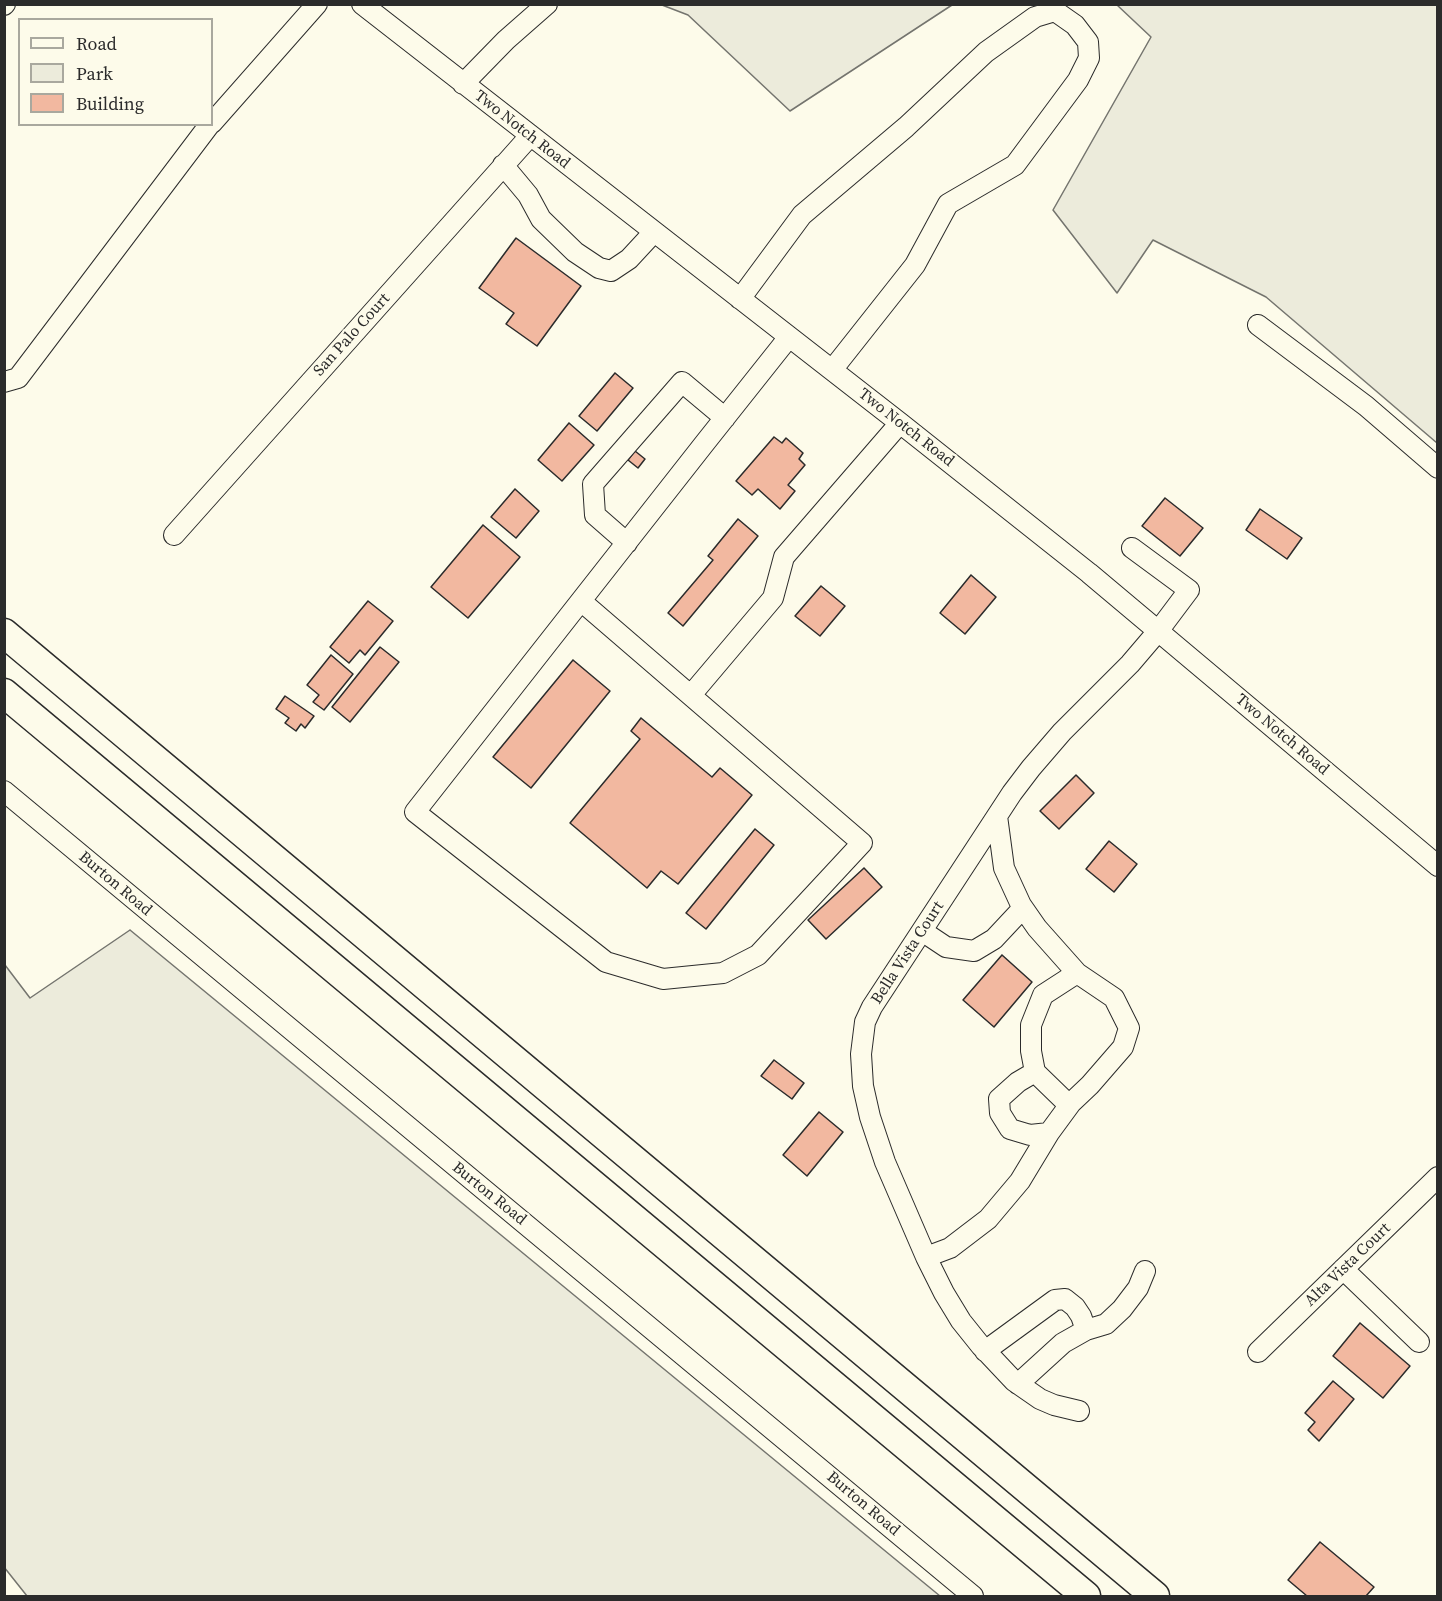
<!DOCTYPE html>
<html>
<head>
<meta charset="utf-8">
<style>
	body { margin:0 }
	#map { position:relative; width:1442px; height:1601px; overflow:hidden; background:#fdfbea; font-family:"Source Serif 4",serif }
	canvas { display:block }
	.frame { position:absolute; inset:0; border:6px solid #2b2b2b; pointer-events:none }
	.legend { position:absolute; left:18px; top:18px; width:195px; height:108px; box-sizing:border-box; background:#fdfbea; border:2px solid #a9a89e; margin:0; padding:8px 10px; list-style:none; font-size:18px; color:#2b2b2b }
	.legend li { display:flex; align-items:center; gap:12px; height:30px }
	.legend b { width:30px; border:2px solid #a9a89e }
</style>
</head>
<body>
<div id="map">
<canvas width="1442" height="1601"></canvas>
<div class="frame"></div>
<ul class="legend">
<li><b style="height:8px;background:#fdfbea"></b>Road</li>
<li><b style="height:16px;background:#ecebdb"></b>Park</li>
<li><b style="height:16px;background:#f2b8a0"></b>Building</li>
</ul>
</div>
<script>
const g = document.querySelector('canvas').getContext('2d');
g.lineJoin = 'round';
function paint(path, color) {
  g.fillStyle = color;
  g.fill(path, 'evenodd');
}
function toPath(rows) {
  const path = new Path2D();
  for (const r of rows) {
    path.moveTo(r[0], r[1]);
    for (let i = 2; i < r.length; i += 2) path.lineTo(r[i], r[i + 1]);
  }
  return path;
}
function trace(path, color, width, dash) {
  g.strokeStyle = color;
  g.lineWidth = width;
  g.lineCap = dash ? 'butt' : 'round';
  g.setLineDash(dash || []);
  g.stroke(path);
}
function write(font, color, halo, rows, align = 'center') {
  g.font = font + ' "Source Serif 4",serif';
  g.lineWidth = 4.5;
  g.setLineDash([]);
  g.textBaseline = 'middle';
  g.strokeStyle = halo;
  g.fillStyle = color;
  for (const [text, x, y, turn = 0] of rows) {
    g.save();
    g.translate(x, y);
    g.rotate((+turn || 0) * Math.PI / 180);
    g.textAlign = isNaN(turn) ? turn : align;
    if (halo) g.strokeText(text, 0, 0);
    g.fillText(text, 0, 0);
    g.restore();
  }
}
const green = toPath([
	[662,5,952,5,790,111,688,15,662,5],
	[1117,5,1437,5,1437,443,1266,297,1153,240,1117,293,1053,210,1151,37,1117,5],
	[130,930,940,1596,27,1596,4,1567,5,965,30,998,130,930]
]);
const building = toPath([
	[516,238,581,286,537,346,506,324,514,313,479,288,516,238],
	[615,373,633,388,597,431,579,416,615,373],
	[569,423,594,445,562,481,538,460,569,423],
	[774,437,782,443,786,438,803,453,799,459,805,465,788,485,795,491,780,509,758,489,752,495,736,481,774,437],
	[635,451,645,459,638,468,628,460,635,451],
	[515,489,539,511,516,538,491,517,515,489],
	[1165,498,1203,528,1180,556,1142,526,1165,498],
	[1260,509,1302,538,1287,559,1246,530,1260,509],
	[738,519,758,536,683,626,668,613,713,560,708,556,738,519],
	[483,525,520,557,468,618,431,587,483,525],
	[971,575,996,597,965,634,940,613,971,575],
	[821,586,845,606,820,636,795,616,821,586],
	[368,601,393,621,365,655,360,650,349,663,330,647,368,601],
	[380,647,399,662,350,722,332,707,380,647],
	[331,655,353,674,324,710,313,702,319,695,307,685,331,655],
	[573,660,610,691,531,788,493,757,573,660],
	[285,696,314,716,305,728,301,724,296,731,285,723,289,718,276,709,285,696],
	[641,718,712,777,720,768,752,795,678,884,661,871,647,888,570,823,640,739,631,731,641,718],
	[1076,775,1094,793,1059,829,1040,811,1076,775],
	[755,829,774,845,706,929,686,913,755,829],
	[1109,841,1137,864,1114,892,1086,869,1109,841],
	[864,868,882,887,826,939,808,920,864,868],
	[1002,955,1032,982,994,1027,963,1000,1002,955],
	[774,1060,804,1083,792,1099,761,1076,774,1060],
	[819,1112,843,1132,807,1176,783,1155,819,1112],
	[1360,1323,1410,1366,1383,1398,1333,1356,1360,1323],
	[1333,1381,1354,1399,1319,1441,1308,1430,1315,1422,1305,1413,1333,1381],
	[1320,1542,1374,1587,1366,1596,1307,1596,1288,1580,1320,1542]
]);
const minor = toPath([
	[362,4,900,423,1089,573,1438,866],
	[4,5,5,4],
	[463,84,506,40,547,4],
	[212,123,317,4],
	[503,165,528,195,541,219,575,252,599,268,611,271,629,259,654,232],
	[740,299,802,215,906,127,986,52,1035,17,1055,11,1075,25,1088,42,1089,58,1078,80,1015,165,948,204,915,265,832,370],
	[1258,325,1366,406,1438,468],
	[4,382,18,378,210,124],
	[174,535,530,136],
	[627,543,595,515,593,484,682,382,725,418],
	[581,601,862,843,758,955,723,973,663,979,606,962,415,812,704,444,789,337],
	[691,695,773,598,784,557,900,423],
	[4,791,973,1596],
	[997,816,1004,868,1021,905,1037,928,1077,973,1114,998,1129,1028,1123,1047,1090,1085,1071,1103,1049,1133,1030,1135,1010,1129,1000,1113,999,1099,1018,1082,1035,1072,1031,1051,1031,1025,1043,995,1077,973],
	[922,931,946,947,974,951,994,939,1023,908],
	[1035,1072,1069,1105],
	[926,1257,950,1248,988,1219,1020,1181,1049,1133],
	[1343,1269,1419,1342],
	[985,1351,1055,1300,1065,1299,1075,1307,1081,1316,1086,1330],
	[1258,1352,1438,1177],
	[1018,1384,1063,1343,1086,1330,1106,1324,1122,1309,1138,1288,1145,1271],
	[1079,1411,1054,1405,1040,1399,1014,1381,981,1346,961,1321,944,1293,926,1257,885,1162,870,1117,863,1086,861,1054,865,1022,872,1007,1012,793,1031,768,1062,732,1130,664,1159,630,1189,590,1132,548]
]);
const highway = toPath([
	[4,633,1155,1596],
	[4,693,1086,1596]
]);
const streetNames = [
	["Two Notch Road",522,130,38],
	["San Palo Court",352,335,-48],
	["Two Notch Road",906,428,38],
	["Two Notch Road",1282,735,40],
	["Burton Road",115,884,40],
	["Bella Vista Court",908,953,-57],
	["Burton Road",489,1194,39],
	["Alta Vista Court",1348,1265,-44],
	["Burton Road",863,1504,40]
];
paint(green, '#ecebdb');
trace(green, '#74746e', 1.5);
paint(building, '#f2b8a0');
trace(building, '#2b2b2b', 1.5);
trace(minor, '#2b2b2b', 22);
trace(highway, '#2b2b2b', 31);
trace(minor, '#fdfbea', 20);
trace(highway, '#fdfbea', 28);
write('16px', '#2b2b2b', '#fdfbea', streetNames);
</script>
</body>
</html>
